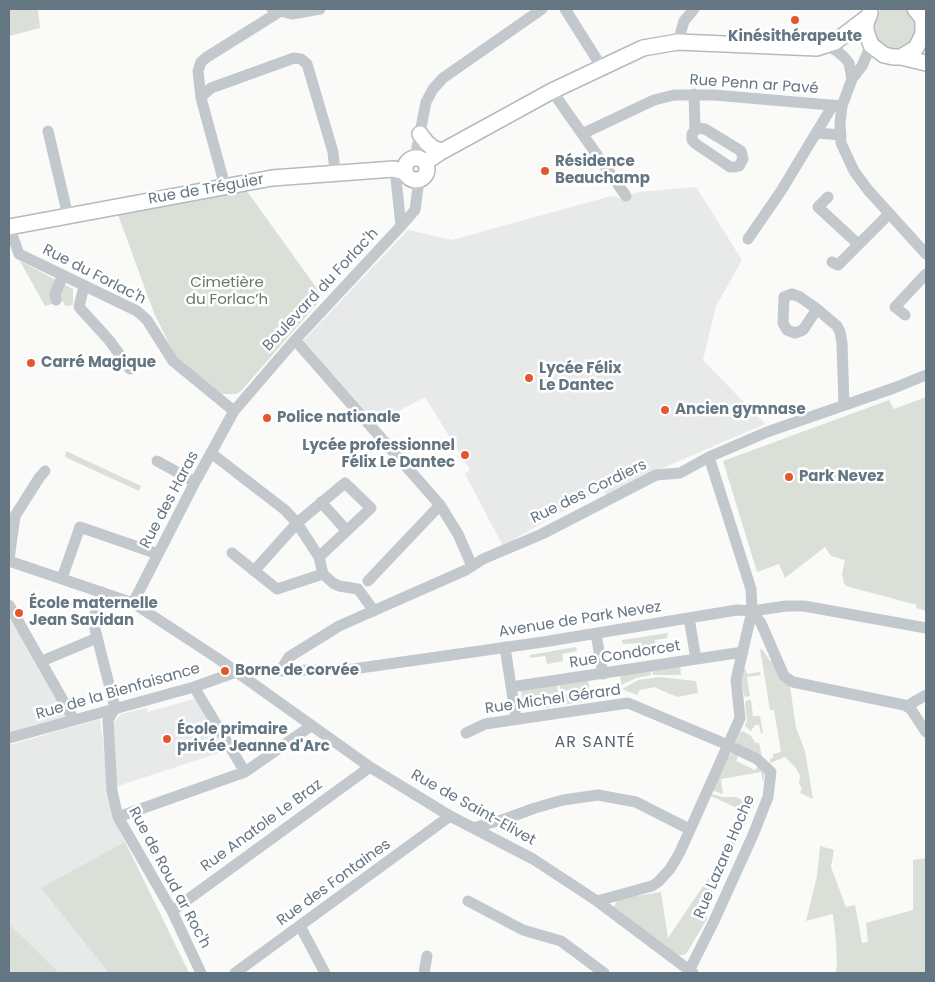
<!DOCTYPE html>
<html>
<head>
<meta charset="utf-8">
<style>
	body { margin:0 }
	#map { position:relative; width:935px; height:982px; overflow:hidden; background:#fafaf8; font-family:Poppins,sans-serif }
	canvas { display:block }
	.frame { position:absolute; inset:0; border:10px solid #657683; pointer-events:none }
</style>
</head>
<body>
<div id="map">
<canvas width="935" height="982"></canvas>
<div class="frame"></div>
</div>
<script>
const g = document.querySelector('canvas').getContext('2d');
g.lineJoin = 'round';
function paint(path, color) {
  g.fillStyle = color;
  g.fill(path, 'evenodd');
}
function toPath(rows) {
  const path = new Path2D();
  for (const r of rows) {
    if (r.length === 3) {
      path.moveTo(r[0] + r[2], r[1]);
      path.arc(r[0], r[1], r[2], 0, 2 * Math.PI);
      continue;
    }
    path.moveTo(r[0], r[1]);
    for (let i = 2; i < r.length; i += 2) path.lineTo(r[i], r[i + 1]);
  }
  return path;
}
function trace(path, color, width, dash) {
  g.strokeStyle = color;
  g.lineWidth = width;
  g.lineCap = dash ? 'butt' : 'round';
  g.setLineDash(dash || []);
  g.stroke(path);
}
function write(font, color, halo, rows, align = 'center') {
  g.font = font + ' Poppins,sans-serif';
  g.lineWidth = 5;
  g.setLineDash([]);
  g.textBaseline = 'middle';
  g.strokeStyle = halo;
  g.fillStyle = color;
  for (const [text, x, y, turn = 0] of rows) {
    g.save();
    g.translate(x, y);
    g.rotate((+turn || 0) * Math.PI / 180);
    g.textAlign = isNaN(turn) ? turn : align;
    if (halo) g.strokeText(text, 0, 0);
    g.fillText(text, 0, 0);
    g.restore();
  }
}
const built = toPath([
	[696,187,742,260,716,306,703,360,765,424,656,471,607,497,602,488,503,546,465,474,470,470,425,397,376,423,303,341,408,230,452,240,611,196,621,198,639,192],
	[9,611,71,716,9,734],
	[194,699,216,733,228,750,115,787,111,726,121,714,147,708,148,712],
	[100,719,112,815,189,973,9,973,9,745]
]);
const green = toPath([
	[9,9,38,9,40,28,9,36],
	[881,9,909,9,914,14,919,29,912,44,898,52,882,48,872,35,873,19],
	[244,187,323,297,241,391,236,394,222,394,176,358,154,313,117,212],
	[20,261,73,289,73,305,65,306,63,301,45,306],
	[926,397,926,611,916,608,917,605,846,586,844,583,842,574,845,560,831,556,825,547,785,578,779,564,757,572,723,461,889,400,894,409],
	[66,451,141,486,139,491,65,457],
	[668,633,667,638,655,640,656,648,639,650,638,643,625,644,622,643,622,640],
	[576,647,577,651,562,654,563,661,547,664,545,656,530,658,530,655],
	[760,649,763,650,770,661,774,660,790,686,796,728,805,751,813,799,800,793,802,788,799,784,800,776,796,768,785,757,770,763,770,759,773,758,773,754,781,752,774,710,770,710],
	[680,666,681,675,653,675,652,670],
	[745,668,747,674,760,672,761,675,747,677,750,696,746,697,744,695,740,674,742,669],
	[650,670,651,675,636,678,621,685,620,674],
	[660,677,696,681,698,693,677,697,654,687,640,690,637,695,622,689,638,680],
	[588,680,590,692,575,690,561,691,559,685],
	[557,685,558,692,539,697,523,704,521,691],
	[572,693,578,694,590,695,581,702,563,705,561,694],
	[559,695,561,705,546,708,545,704,524,707,538,700],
	[747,700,751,700,753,716,760,716,763,733,761,733,759,725,755,725,751,731,745,726,747,720,745,703],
	[742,731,750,735,756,743,759,743,762,757,737,744,736,741,740,732],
	[732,753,739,755,736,761,755,770,757,767,765,771,763,783,761,772,721,779,723,794,714,791,712,788,726,759],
	[712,794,722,797,736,797,754,805,713,890,706,908,707,919,686,954,677,956,614,907,618,899,661,892,668,938,720,861,743,811,711,796],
	[125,842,189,973,109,973,41,888],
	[820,846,834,850,831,867,846,907,855,905,862,943,868,942,866,923,913,910,913,860,926,858,926,973,835,973,837,965,836,941,833,914,806,921,817,876],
	[9,924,59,973,9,973]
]);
const minor = toPath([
	[272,9,292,14,320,9],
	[565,9,601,66],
	[678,42,684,21,694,9],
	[871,45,862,66,852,79,842,106,840,123,841,143,854,171,868,190,926,254],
	[826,46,837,51,844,57,849,63,852,79],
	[552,91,626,196],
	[694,94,695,130],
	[201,98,198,71,201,62,207,57,279,12],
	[699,128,705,129,741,151,743,159,739,166,735,167,730,167,696,144,692,140,692,134,695,130,699,128],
	[48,131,68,216],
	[817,133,841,135],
	[582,134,654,100,674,95,714,95,842,106],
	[415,158,426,102,433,89,443,78,542,9],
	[225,186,201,98,203,95,211,88,294,58,301,59,307,64,333,152,335,172],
	[828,197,818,207,858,244],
	[9,226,19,254,137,311,147,320,173,361,234,411],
	[401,226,415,210,419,180],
	[748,239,781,191,833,105],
	[832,262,838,265,889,214],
	[84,286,79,307,109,340,130,369],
	[56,300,55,294,63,275],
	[817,309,803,330,795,333,787,330,783,323,784,297,792,294,800,297,817,309,837,326,840,332,842,343,844,405],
	[905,315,895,307,926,274],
	[295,340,440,505,458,534,472,566],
	[211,453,285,510,297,523,319,557,323,574,333,583,339,586,358,589,374,611],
	[709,457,751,589,752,611,761,623,784,676,793,682,904,705,910,708,926,732],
	[157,461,195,482],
	[321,502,347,531],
	[232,553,277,589,323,574],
	[9,559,15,516,39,478,45,471],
	[9,561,133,603,217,658,370,767,450,816,533,859,597,901,693,973],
	[254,571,297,523,345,483,371,508,319,557],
	[62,578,80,527,158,554],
	[368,581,440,505],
	[102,592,93,621,115,708],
	[133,603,195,482,234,411,295,340,401,226,396,179],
	[9,605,74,720],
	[689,618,696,659],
	[596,634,603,674],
	[505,647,516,719],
	[42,661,97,638],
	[281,670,289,657,339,626,466,570,483,559,542,534,656,475,680,473,709,457,767,432,894,388,926,375],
	[194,687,245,772],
	[511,687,743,652],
	[907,706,926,695],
	[115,708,108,720,112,791,118,817,172,911,201,973],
	[466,733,485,724,628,703,728,745,757,759,771,772,768,797,753,835,714,921,688,973],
	[9,738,194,687,236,672,353,669,543,642,737,610,752,611,786,606,804,606,926,628],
	[118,817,245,772,311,726],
	[473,828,505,819,535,808,563,800,598,795,636,802,689,829],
	[468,901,523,930,561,941,604,973],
	[597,901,652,886,658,882,670,869,680,852,740,718,736,680,752,611],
	[172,911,370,767],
	[300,926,325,973],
	[235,973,450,816],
	[424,973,427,956]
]);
const major = toPath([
	[870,13,866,23,866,31,871,45,884,55,893,57,901,57,916,48,923,34,923,19,915,9],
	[901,57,926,63],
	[420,134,427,143,433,148,442,151],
	[416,169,11],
	[426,162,439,153,552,91,643,48,678,42,817,48,835,42,869,16],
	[9,227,272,178,394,169,405,172]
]);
const markers = [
	[795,20,5,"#e4572e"],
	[545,171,5,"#e4572e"],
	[31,363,5,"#e4572e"],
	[529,378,5,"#e4572e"],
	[665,410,5,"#e4572e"],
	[267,418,5,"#e4572e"],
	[465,455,5,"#e4572e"],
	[789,477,5,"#e4572e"],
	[19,613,5,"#e4572e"],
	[225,671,5,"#e4572e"],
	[167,739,5,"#e4572e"]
];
const poiNames = [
	["Kinésithérapeute",795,37,"center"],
	["Résidence",555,162],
	["Beauchamp",555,179],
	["Carré Magique",41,363],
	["Lycée Félix",539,369],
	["Le Dantec",539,386],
	["Ancien gymnase",675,410],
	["Police nationale",277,418],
	["Lycée professionnel",455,446,"right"],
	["Félix Le Dantec",455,463,"right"],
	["Park Nevez",799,477],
	["École maternelle",29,604],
	["Jean Savidan",29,621],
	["Borne de corvée",235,671],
	["École primaire",177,730],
	["privée Jeanne d'Arc",177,747]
];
const streetNames = [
	["Rue Penn ar Pavé",754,85,4],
	["Rue de Tréguier",206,190,-10],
	["Rue du Forlac'h",94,275,27],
	["Boulevard du Forlac'h",321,290,-47],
	["Rue des Cordiers",589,492,-26],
	["Rue des Haras",170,500,-62],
	["Avenue de Park Nevez",580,620,-9],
	["Rue Condorcet",625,655,-9],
	["Rue de la Bienfaisance",118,692,-16],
	["Rue Michel Gérard",553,700,-8],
	["Rue de Saint-Elivet",473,808,29],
	["Rue Anatole Le Braz",262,826,-36],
	["Rue Lazare Hoche",725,857,-67],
	["Rue de Roud ar Roc'h",169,878,62],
	["Rue des Fontaines",334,883,-36]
];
const parkNames = [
	["Cimetière",227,283],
	["du Forlac’h",227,300]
];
const neighbourhoodNames = [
	["AR SANTÉ",595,743]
];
paint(built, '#e8e9e9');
paint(green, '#dadfd7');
trace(major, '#b5babe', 18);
trace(minor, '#c3c8cc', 11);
trace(major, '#fff', 15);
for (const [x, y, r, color] of markers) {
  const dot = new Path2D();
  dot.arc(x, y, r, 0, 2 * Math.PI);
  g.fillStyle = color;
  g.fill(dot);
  trace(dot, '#fff', 2);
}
write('bold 15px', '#657683', '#fff', poiNames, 'left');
write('15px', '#657683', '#fff', streetNames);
write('15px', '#687a64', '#fff', parkNames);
g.letterSpacing = '1px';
write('16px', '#57646e', '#fff', neighbourhoodNames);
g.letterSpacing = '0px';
</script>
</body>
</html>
